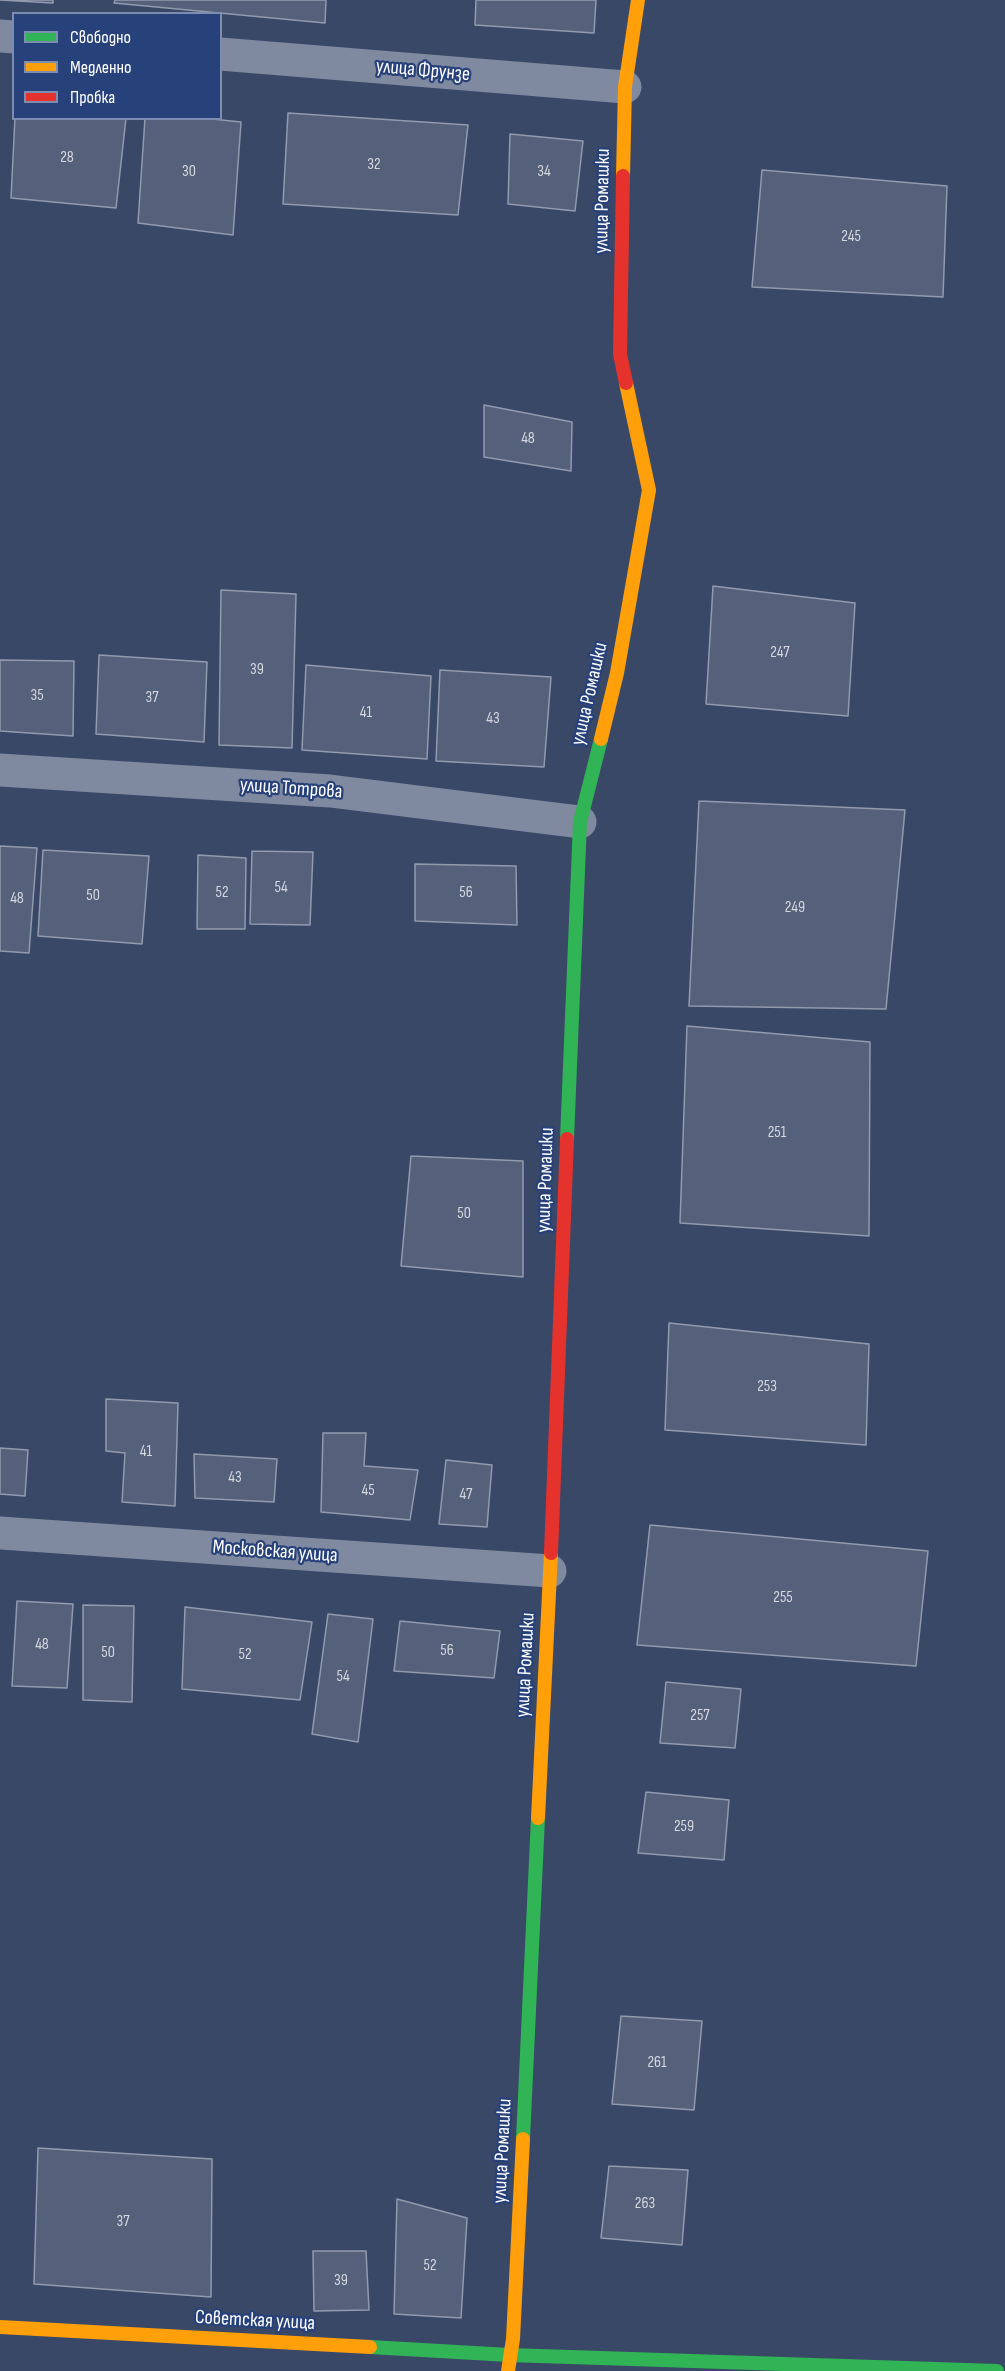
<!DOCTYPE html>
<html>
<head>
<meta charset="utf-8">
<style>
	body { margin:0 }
	#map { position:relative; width:1005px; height:2371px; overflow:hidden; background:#3a4868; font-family:"Sofia Sans Condensed",sans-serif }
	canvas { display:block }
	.legend { position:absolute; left:12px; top:12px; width:210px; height:108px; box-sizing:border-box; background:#27417b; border:2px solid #7d8db0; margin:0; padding:8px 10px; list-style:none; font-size:18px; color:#fff }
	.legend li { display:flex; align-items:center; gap:12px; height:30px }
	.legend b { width:30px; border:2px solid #7d8db0 }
</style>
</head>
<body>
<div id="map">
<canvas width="1005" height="2371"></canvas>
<ul class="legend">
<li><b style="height:8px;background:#30b455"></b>Свободно</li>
<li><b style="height:8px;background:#ff9f0a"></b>Медленно</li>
<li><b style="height:8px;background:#e5322d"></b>Пробка</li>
</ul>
</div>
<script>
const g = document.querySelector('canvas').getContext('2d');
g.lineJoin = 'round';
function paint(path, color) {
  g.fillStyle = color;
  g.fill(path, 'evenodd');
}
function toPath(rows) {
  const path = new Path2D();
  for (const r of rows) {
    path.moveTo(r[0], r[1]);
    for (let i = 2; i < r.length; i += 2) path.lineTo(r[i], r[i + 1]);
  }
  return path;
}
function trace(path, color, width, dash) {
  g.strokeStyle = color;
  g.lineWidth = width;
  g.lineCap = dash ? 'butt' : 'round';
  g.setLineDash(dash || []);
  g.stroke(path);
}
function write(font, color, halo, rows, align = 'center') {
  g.font = font + ' "Sofia Sans Condensed",sans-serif';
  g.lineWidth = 4.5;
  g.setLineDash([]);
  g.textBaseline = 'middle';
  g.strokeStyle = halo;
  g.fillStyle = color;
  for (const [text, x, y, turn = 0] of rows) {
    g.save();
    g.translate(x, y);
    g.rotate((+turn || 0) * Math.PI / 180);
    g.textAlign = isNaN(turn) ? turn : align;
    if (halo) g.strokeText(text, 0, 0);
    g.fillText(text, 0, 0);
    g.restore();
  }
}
const building = toPath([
	[0,0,53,0,53,3,0,0],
	[115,0,326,0,325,23,114,3,115,0],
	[476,0,596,0,594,33,475,25,476,0],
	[288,113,468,125,458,215,283,204,288,113],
	[15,118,126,118,116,208,11,198,15,118],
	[145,118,202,118,241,122,233,235,138,223,145,118],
	[510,134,583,141,575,211,508,204,510,134],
	[762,170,947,186,943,297,752,287,762,170],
	[484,405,572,422,571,471,484,457,484,405],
	[713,586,855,603,848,716,706,704,713,586],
	[221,590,296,594,292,748,219,745,221,590],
	[99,655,207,662,204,742,96,734,99,655],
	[0,660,74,661,73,736,0,731,0,660],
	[306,665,431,676,427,759,302,750,306,665],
	[440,670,551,677,544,767,436,761,440,670],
	[699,801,905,810,886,1009,689,1006,699,801],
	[0,846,37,848,29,953,0,951,0,846],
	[43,850,149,856,142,944,38,936,43,850],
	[252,851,313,852,310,925,250,924,252,851],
	[198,855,246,858,245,929,197,929,198,855],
	[415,864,516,866,517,925,415,921,415,864],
	[687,1026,870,1042,869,1236,680,1223,687,1026],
	[411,1156,523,1161,523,1277,401,1266,411,1156],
	[669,1323,869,1344,866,1445,665,1430,669,1323],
	[106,1399,178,1403,175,1506,122,1502,125,1453,106,1451,106,1399],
	[323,1433,366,1433,364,1466,418,1470,410,1520,321,1512,323,1433],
	[0,1448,28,1450,25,1496,0,1494,0,1448],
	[194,1454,277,1459,274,1502,195,1498,194,1454],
	[446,1460,492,1465,487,1527,439,1524,446,1460],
	[650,1525,928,1551,916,1666,637,1645,650,1525],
	[17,1601,73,1604,67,1688,12,1686,17,1601],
	[83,1605,134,1606,132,1702,83,1700,83,1605],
	[185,1607,312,1622,300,1700,182,1689,185,1607],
	[328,1614,373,1619,358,1742,312,1734,328,1614],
	[400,1621,500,1631,494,1678,394,1671,400,1621],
	[666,1682,741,1689,735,1748,660,1743,666,1682],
	[646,1792,729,1800,724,1860,638,1853,646,1792],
	[621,2016,702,2021,694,2110,612,2104,621,2016],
	[38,2148,212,2159,211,2297,34,2284,38,2148],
	[609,2166,688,2170,682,2245,601,2238,609,2166],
	[397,2199,467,2218,461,2318,394,2314,397,2199],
	[313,2251,366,2251,369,2310,314,2311,313,2251]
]);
const street = toPath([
	[0,36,14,37],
	[220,54,625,87],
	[0,770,330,791,580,822],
	[0,1533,550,1571]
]);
const fast = toPath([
	[567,1139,580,822,601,739],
	[523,2139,538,1818],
	[370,2347,509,2355,997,2371]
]);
const slow = toPath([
	[623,176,625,87,638,0],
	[601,739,617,673,649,490,626,383],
	[538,1818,551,1553],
	[0,2327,370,2347],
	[508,2371,513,2339,523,2139]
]);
const jam = toPath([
	[623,176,620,354,626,383],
	[551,1553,567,1139]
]);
const numberNames = [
	["28",67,158],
	["32",374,165],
	["30",189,172],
	["34",544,172],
	["245",851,237],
	["48",528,439],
	["247",780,653],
	["39",257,670],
	["35",37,696],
	["37",152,698],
	["41",366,713],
	["43",493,719],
	["54",281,888],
	["52",222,893],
	["56",466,893],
	["50",93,896],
	["48",17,899],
	["249",795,908],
	["251",777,1133],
	["50",464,1214],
	["253",767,1387],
	["41",146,1452],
	["43",235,1478],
	["45",368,1491],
	["47",466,1495],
	["255",783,1598],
	["48",42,1645],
	["56",447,1651],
	["50",108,1653],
	["52",245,1655],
	["54",343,1677],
	["257",700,1716],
	["259",684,1827],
	["261",657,2063],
	["263",645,2204],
	["37",123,2222],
	["52",430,2266],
	["39",341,2281]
];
const streetNames = [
	["улица Фрунзе",423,71,5],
	["улица Ромашки",603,201,-89],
	["улица Ромашки",590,694,-77],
	["улица Тотрова",291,789,4],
	["улица Ромашки",546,1180,-88],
	["Московская улица",275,1552,4],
	["улица Ромашки",526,1665,-87],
	["улица Ромашки",503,2151,-87],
	["Советская улица",255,2321,3]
];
paint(building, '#55607a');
trace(building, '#929aae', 1.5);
trace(street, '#7f899f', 33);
trace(fast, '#30b455', 14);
trace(slow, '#ff9f0a', 14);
trace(jam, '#e5322d', 14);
write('16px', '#d4d7de', null, numberNames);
write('20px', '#fff', '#27417b', streetNames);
</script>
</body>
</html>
